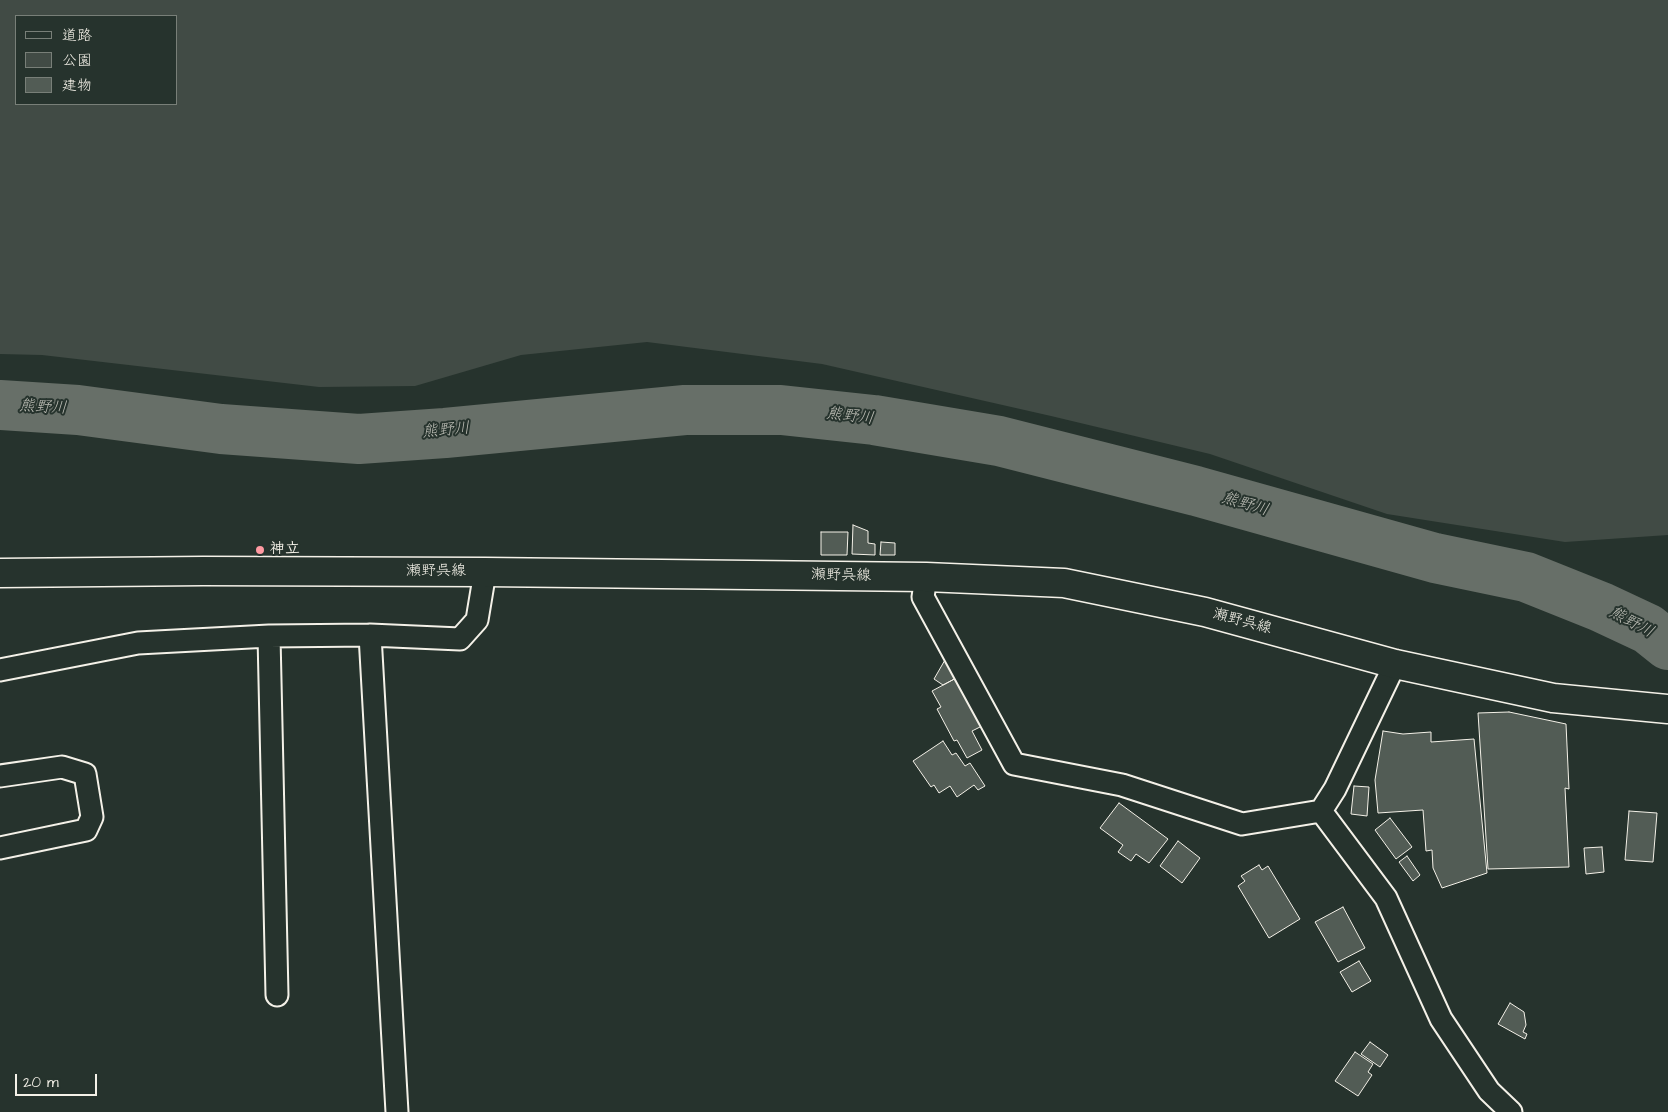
<!DOCTYPE html>
<html>
<head>
<meta charset="utf-8">
<style>
	body { margin:0 }
	#map { position:relative; width:1668px; height:1112px; overflow:hidden; background:#26332d; font-family:"Architects Daughter","Klee One",sans-serif }
	canvas { display:block }
	.legend { position:absolute; left:15px; top:15px; width:162px; height:90px; box-sizing:border-box; background:#26332d; border:1px solid #787f78; margin:0; padding:6px 9px; list-style:none; font-size:15px; color:#f4f1e8 }
	.legend li { display:flex; align-items:center; gap:10px; height:25px }
	.legend b { width:25px; border:1px solid #787f78 }
	.scale { position:absolute; left:15px; top:1074px; width:82px; height:22px; box-sizing:border-box; border:2px solid #f4f1e8; border-top:0; padding-left:6px; font-size:15px; line-height:18px; white-space:nowrap; color:#f4f1e8; -webkit-text-stroke:4px #26332d; paint-order:stroke }
</style>
</head>
<body>
<div id="map">
<canvas width="1668" height="1112"></canvas>
<ul class="legend">
<li><b style="height:6px;background:#26332d"></b>道路</li>
<li><b style="height:14px;background:#414b45"></b>公園</li>
<li><b style="height:14px;background:#525c55"></b>建物</li>
</ul>
<div class="scale">20 m</div>
</div>
<script>
const g = document.querySelector('canvas').getContext('2d');
g.lineJoin = 'round';
function paint(path, color) {
  g.fillStyle = color;
  g.fill(path, 'evenodd');
}
function toPath(rows) {
  const path = new Path2D();
  for (const r of rows) {
    path.moveTo(r[0], r[1]);
    for (let i = 2; i < r.length; i += 2) path.lineTo(r[i], r[i + 1]);
  }
  return path;
}
function trace(path, color, width, dash) {
  g.strokeStyle = color;
  g.lineWidth = width;
  g.lineCap = dash ? 'butt' : 'round';
  g.setLineDash(dash || []);
  g.stroke(path);
}
function write(font, color, halo, rows, align = 'center') {
  g.font = font + ' "Architects Daughter","Klee One",sans-serif';
  g.lineWidth = 4;
  g.setLineDash([]);
  g.textBaseline = 'middle';
  g.strokeStyle = halo;
  g.fillStyle = color;
  for (const [text, x, y, turn = 0] of rows) {
    g.save();
    g.translate(x, y);
    g.rotate((+turn || 0) * Math.PI / 180);
    g.textAlign = isNaN(turn) ? turn : align;
    if (halo) g.strokeText(text, 0, 0);
    g.fillText(text, 0, 0);
    g.restore();
  }
}
const green = toPath([
	[0,0,1668,0,1668,535,1565,542,1387,514,1210,454,1051,416,822,364,647,342,521,355,415,386,319,387,42,355,0,354],
	[16,16,176,16,176,104,16,104]
]);
const river = toPath([
	[0,405,78,410,221,429,359,439,445,433,685,410,781,410,874,420,999,441,1196,491,1435,558,1526,577,1601,607,1648,629,1668,645]
]);
const building = toPath([
	[853,525,868,531,868,543,875,544,875,555,852,554,853,525],
	[821,532,848,532,847,555,821,555,821,532],
	[881,542,895,543,895,555,880,555,881,542],
	[949,653,960,676,943,685,934,679,949,653],
	[960,676,986,724,972,731,982,750,967,758,957,740,954,741,937,709,941,707,932,691,960,676],
	[1509,712,1566,724,1569,789,1565,788,1569,867,1488,869,1478,713,1509,712],
	[1383,731,1403,734,1431,732,1431,742,1474,739,1487,873,1442,888,1433,868,1432,850,1426,851,1423,810,1378,813,1375,780,1383,731],
	[943,741,952,755,956,753,965,766,970,763,985,786,978,790,974,785,957,797,950,786,939,793,934,785,931,787,913,761,943,741],
	[1354,786,1369,787,1367,816,1351,814,1354,786],
	[1119,803,1168,839,1149,863,1136,854,1131,861,1118,852,1123,845,1100,828,1119,803],
	[1629,811,1657,813,1653,862,1625,860,1629,811],
	[1390,818,1412,847,1396,859,1375,830,1390,818],
	[1178,841,1200,858,1182,883,1160,866,1178,841],
	[1602,847,1604,872,1586,874,1584,848,1602,847],
	[1407,856,1420,875,1413,881,1399,862,1407,856],
	[1259,865,1262,870,1268,866,1300,919,1269,938,1238,886,1245,881,1241,876,1259,865],
	[1343,907,1365,948,1338,962,1315,922,1343,907],
	[1359,961,1371,981,1352,992,1340,972,1359,961],
	[1510,1003,1524,1012,1526,1025,1523,1032,1527,1034,1525,1039,1498,1024,1510,1003],
	[1370,1042,1388,1055,1380,1067,1361,1054,1370,1042],
	[1355,1052,1373,1064,1368,1072,1372,1075,1358,1096,1335,1081,1355,1052]
]);
const street = toPath([
	[926,577,923,597,1014,764,1122,785,1242,824,1321,811,1335,789,1395,664],
	[370,635,397,1112],
	[269,636,277,995],
	[0,670,138,643,269,636,370,635,460,639,477,620,485,572],
	[0,776,62,767,85,774,92,817,86,830,0,848],
	[1321,811,1386,898,1441,1019,1489,1091,1511,1112]
]);
const secondary = toPath([
	[0,573,203,571,485,572,926,577,1064,583,1205,612,1395,664,1553,698,1668,709]
]);
const markers = [
	[260,550,5,"#ff9aa2"]
];
const poiNames = [
	["神立",270,550]
];
const streetNames = [
	["瀬野呉線",436,572],
	["瀬野呉線",841,576,1],
	["瀬野呉線",1242,622,15]
];
const waterNames = [
	["熊野川",43,408,3],
	["熊野川",850,417,7],
	["熊野川",446,431,-5],
	["熊野川",1245,505,16],
	["熊野川",1631,623,28]
];
paint(green, '#414b45');
trace(river, '#676f68', 50);
paint(building, '#525c55');
trace(building, '#f4f1e8', 1);
trace(street, '#f4f1e8', 25);
trace(secondary, '#f4f1e8', 31);
trace(street, '#26332d', 21);
trace(secondary, '#26332d', 28);
for (const [x, y, r, color] of markers) {
  const dot = new Path2D();
  dot.arc(x, y, r, 0, 2 * Math.PI);
  g.fillStyle = color;
  g.fill(dot);
  trace(dot, '#26332d', 2);
}
write('bold 15px', '#f4f1e8', '#26332d', poiNames, 'left');
write('15px', '#f4f1e8', '#26332d', streetNames);
write('italic 16px', '#bcbdb5', '#26332d', waterNames);
</script>
</body>
</html>
